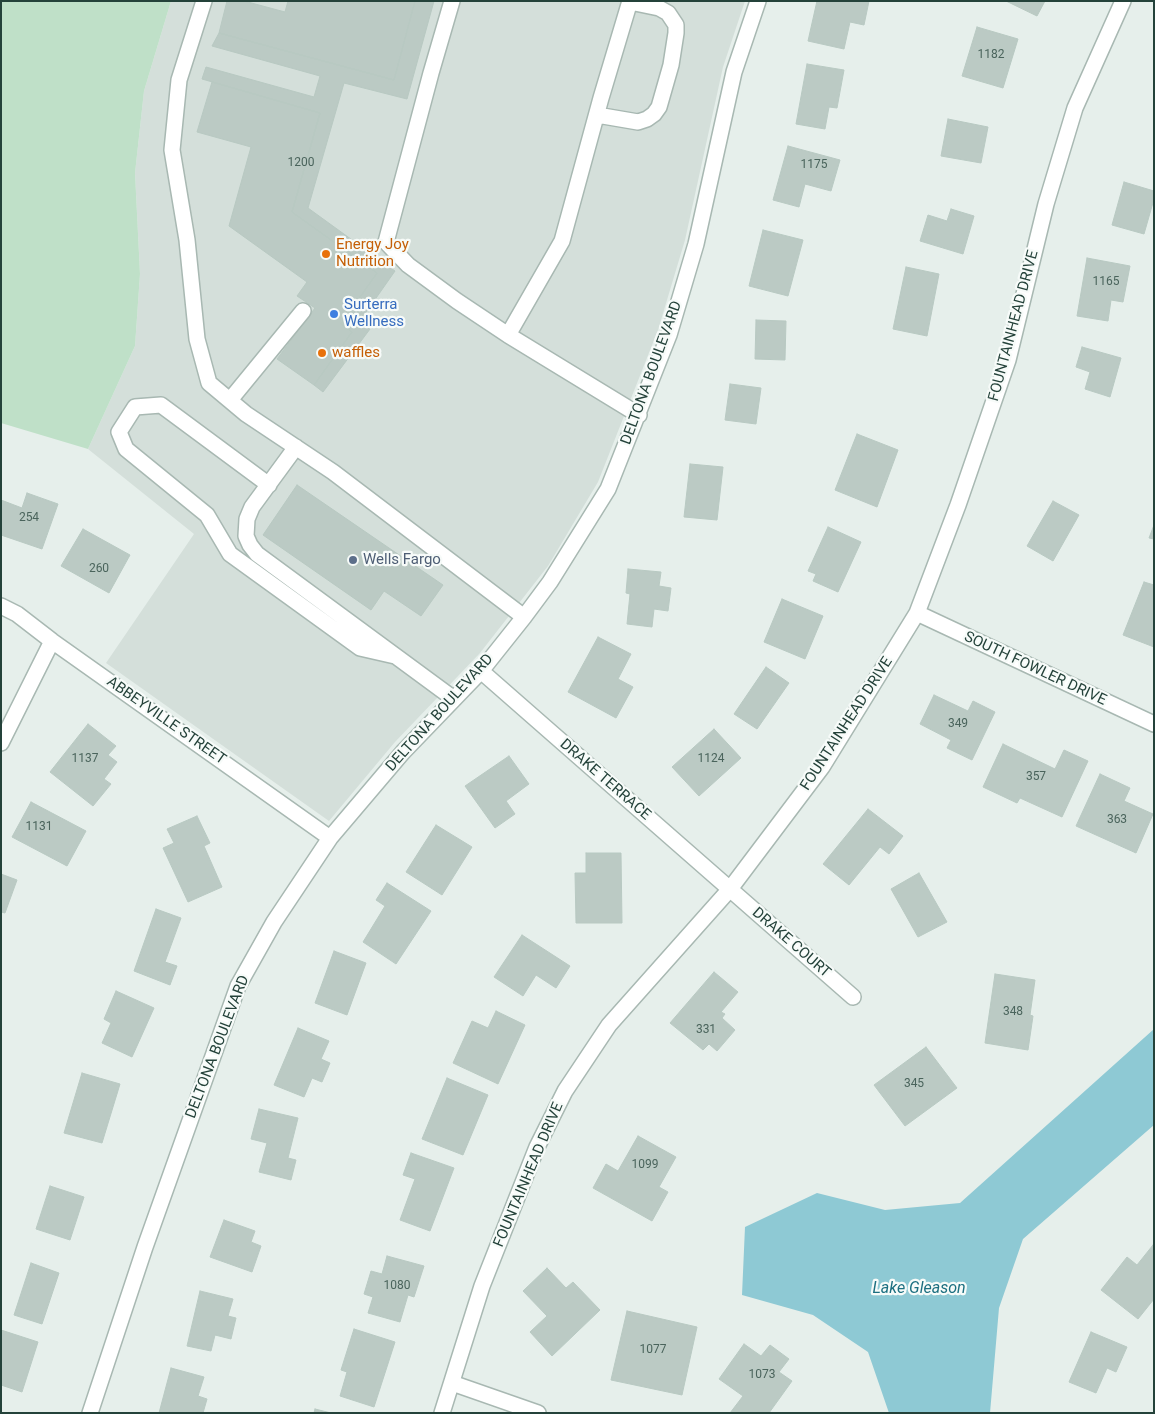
<!DOCTYPE html>
<html>
<head>
<meta charset="utf-8">
<style>
	body { margin:0 }
	#map { position:relative; width:1155px; height:1414px; overflow:hidden; background:#e6efeb; font-family:Roboto,sans-serif }
	canvas { display:block }
	.frame { position:absolute; inset:0; border:2px solid #24423a; pointer-events:none }
</style>
</head>
<body>
<div id="map">
<canvas width="1155" height="1414"></canvas>
<div class="frame"></div>
</div>
<script>
const g = document.querySelector('canvas').getContext('2d');
g.lineJoin = 'round';
function paint(path, color) {
  g.fillStyle = color;
  g.fill(path, 'evenodd');
}
function toPath(rows) {
  const path = new Path2D();
  for (const r of rows) {
    path.moveTo(r[0], r[1]);
    for (let i = 2; i < r.length; i += 2) path.lineTo(r[i], r[i + 1]);
  }
  return path;
}
function trace(path, color, width, dash) {
  g.strokeStyle = color;
  g.lineWidth = width;
  g.lineCap = dash ? 'butt' : 'round';
  g.setLineDash(dash || []);
  g.stroke(path);
}
function write(font, color, halo, rows, align = 'center') {
  g.font = font + ' Roboto,sans-serif';
  g.lineWidth = 4.5;
  g.setLineDash([]);
  g.textBaseline = 'middle';
  g.strokeStyle = halo;
  g.fillStyle = color;
  for (const [text, x, y, turn = 0] of rows) {
    g.save();
    g.translate(x, y);
    g.rotate((+turn || 0) * Math.PI / 180);
    g.textAlign = isNaN(turn) ? turn : align;
    if (halo) g.strokeText(text, 0, 0);
    g.fillText(text, 0, 0);
    g.restore();
  }
}
const built = toPath([
	[171,1,745,1,723,67,685,240,658,330,598,482,548,566,480,653,395,742,329,821,106,663,194,534,88,449,135,346,140,274,135,173,144,91]
]);
const green = toPath([
	[1,1,171,1,144,91,135,173,140,274,135,346,88,449,1,423]
]);
const water = toPath([
	[1154,1029,1154,1125,1023,1239,999,1308,990,1413,889,1413,868,1352,813,1315,742,1295,745,1227,817,1193,885,1210,960,1203]
]);
const building = toPath([
	[227,1,244,1,285,12,288,1,415,1,394,80,219,33,227,1],
	[415,1,434,1,407,99,344,83,308,208,395,271,360,321,370,329,323,392,314,385,352,332,341,324,377,273,292,212,320,113,202,79,206,67,314,97,320,76,212,46,219,33,394,80,415,1],
	[817,1,869,1,864,25,850,22,844,49,808,41,817,1],
	[1006,1,1045,1,1037,16,1006,1],
	[977,27,1018,39,1003,88,962,76,977,27],
	[807,64,844,70,837,108,829,107,825,129,796,124,807,64],
	[212,82,320,113,292,212,377,273,341,324,352,332,314,385,277,359,315,308,297,296,307,282,229,226,251,147,197,132,212,82],
	[948,119,988,127,981,163,941,156,948,119],
	[788,146,840,160,831,191,805,184,799,207,773,200,788,146],
	[1124,182,1154,191,1154,199,1144,234,1112,225,1124,182],
	[951,209,974,216,963,254,920,241,928,215,947,221,951,209],
	[763,230,803,240,788,296,749,286,763,230],
	[1087,258,1130,266,1123,302,1111,300,1108,321,1077,316,1087,258],
	[906,267,939,274,927,336,893,329,906,267],
	[756,320,786,321,785,360,755,359,756,320],
	[1082,347,1121,358,1110,397,1085,389,1090,372,1076,367,1082,347],
	[730,384,761,388,756,424,725,420,730,384],
	[857,434,898,450,877,507,835,490,857,434],
	[690,464,723,467,717,520,684,517,690,464],
	[297,485,443,585,421,616,384,591,371,610,263,535,297,485],
	[27,493,58,504,42,549,1,535,1,500,22,508,27,493],
	[1053,501,1079,515,1053,561,1027,546,1053,501],
	[1154,525,1154,539,1149,538,1154,525],
	[828,527,861,542,838,592,813,581,816,574,808,571,828,527],
	[83,529,130,555,109,593,61,566,83,529],
	[628,569,661,572,659,586,671,588,668,611,654,609,652,627,627,624,630,594,626,593,628,569],
	[1144,582,1154,585,1154,647,1123,635,1144,582],
	[782,599,823,616,805,659,764,642,782,599],
	[598,637,631,654,618,679,633,687,616,718,568,692,598,637],
	[766,667,789,683,757,729,734,714,766,667],
	[934,695,968,711,973,701,995,712,972,760,947,748,951,740,920,724,934,695],
	[88,724,116,746,108,755,117,762,104,779,111,784,93,806,50,772,88,724],
	[714,729,741,758,699,796,672,767,714,729],
	[1003,744,1055,769,1064,750,1088,761,1062,817,1020,798,1017,803,983,787,1003,744],
	[509,756,529,784,506,801,515,814,495,828,465,786,509,756],
	[1100,774,1130,788,1124,801,1153,814,1136,853,1076,826,1100,774],
	[31,802,86,831,67,866,12,837,31,802],
	[868,809,903,836,889,854,880,847,849,885,823,864,868,809],
	[197,816,210,843,204,846,222,887,188,902,163,848,174,843,167,829,197,816],
	[436,825,472,847,442,895,406,872,436,825],
	[586,853,621,853,622,923,576,923,575,873,586,873,586,853],
	[919,873,947,922,918,937,891,889,919,873],
	[1,874,17,880,5,913,1,912,1,874],
	[387,883,431,911,396,964,363,942,385,906,376,900,387,883],
	[156,909,181,918,165,962,177,966,170,985,134,971,156,909],
	[522,935,570,966,556,988,536,975,523,996,494,977,522,935],
	[334,951,366,963,347,1015,315,1003,334,951],
	[714,972,738,992,721,1012,725,1014,722,1018,735,1030,717,1051,709,1044,703,1050,670,1023,714,972],
	[995,974,1035,980,1030,1015,1033,1016,1028,1050,985,1043,995,974],
	[116,991,154,1008,132,1057,102,1043,111,1023,104,1019,116,991],
	[496,1011,525,1025,498,1084,453,1063,472,1021,488,1028,496,1011],
	[298,1028,329,1041,321,1059,330,1063,322,1082,312,1078,304,1097,274,1085,298,1028],
	[926,1047,957,1088,905,1126,874,1085,926,1047],
	[82,1073,120,1084,102,1143,64,1133,82,1073],
	[447,1078,488,1095,463,1155,422,1139,447,1078],
	[259,1109,298,1118,288,1158,296,1160,291,1180,259,1172,267,1143,251,1139,259,1109],
	[638,1136,676,1157,659,1187,668,1192,652,1221,593,1188,606,1164,618,1171,638,1136],
	[411,1153,454,1168,430,1231,400,1220,415,1179,403,1175,411,1153],
	[50,1186,84,1197,70,1240,36,1229,50,1186],
	[224,1220,255,1231,251,1242,261,1246,252,1272,210,1257,224,1220],
	[1153,1245,1154,1299,1138,1319,1101,1290,1127,1257,1137,1265,1153,1245],
	[387,1256,424,1266,414,1297,408,1295,400,1322,368,1313,373,1297,364,1294,371,1271,382,1274,387,1256],
	[31,1263,59,1273,42,1324,14,1315,31,1263],
	[547,1268,566,1288,573,1282,600,1310,552,1356,530,1332,547,1316,523,1291,547,1268],
	[200,1291,233,1299,228,1316,236,1318,231,1339,215,1335,211,1351,187,1346,200,1291],
	[627,1311,697,1327,682,1395,611,1380,627,1311],
	[354,1329,395,1342,374,1407,340,1396,347,1372,341,1370,354,1329],
	[1,1330,38,1342,22,1392,1,1385,1,1330],
	[1091,1332,1127,1347,1116,1372,1107,1368,1096,1393,1069,1382,1091,1332],
	[744,1344,761,1356,770,1345,789,1359,779,1372,792,1381,769,1413,730,1413,743,1396,719,1379,744,1344],
	[171,1368,204,1377,198,1396,207,1399,203,1413,159,1413,171,1368],
	[315,1409,331,1413,314,1413,315,1409]
]);
const minor = toPath([
	[204,1,179,80,172,150,187,240,197,339,209,383,246,414,333,472,524,617],
	[452,1,431,73,386,242,408,265,457,301,508,335,639,415],
	[597,115,638,122,647,119,654,114,659,107,671,65,676,33,676,25,668,13,659,8,630,2],
	[508,335,562,241,601,98,630,1],
	[230,400,303,311],
	[296,447,252,507,247,519,246,536,250,545,257,554,454,699],
	[269,485,161,405,135,407,119,432,126,449,207,515,230,554,360,648,395,656],
	[1,606,17,614,52,641,330,838],
	[917,613,1154,724],
	[481,671,853,997],
	[1,743,52,641],
	[452,1383,538,1413],
	[90,1413,145,1247,238,986,274,922,330,838,403,752,481,671,524,617,550,582,608,489,669,335,696,244,734,72,758,1],
	[442,1413,482,1286,537,1147,565,1091,609,1025,730,889,822,767,917,613,958,505,1008,360,1046,204,1075,108,1123,1]
]);
const markers = [
	[326,254,5,"#e8710a"],
	[334,314,5,"#3f7fe0"],
	[322,353,5,"#e8710a"],
	[353,560,5,"#5c6f8a"]
];
const numberNames = [
	["1182",991,55],
	["1200",301,163],
	["1175",814,165],
	["1165",1106,282],
	["254",29,518],
	["260",99,569],
	["349",958,724],
	["1137",85,759],
	["1124",711,759],
	["357",1036,777],
	["363",1117,820],
	["1131",39,827],
	["348",1013,1012],
	["331",706,1030],
	["345",914,1084],
	["1099",645,1165],
	["1080",397,1286],
	["1077",653,1350],
	["1073",762,1375]
];
const foodNames = [
	["Energy Joy",336,245],
	["Nutrition",336,262],
	["waffles",332,353]
];
const shopNames = [
	["Surterra",344,305],
	["Wellness",344,322]
];
const streetNames = [
	["FOUNTAINHEAD DRIVE",1014,326,-75],
	["DELTONA BOULEVARD",652,373,-70],
	["SOUTH FOWLER DRIVE",1035,669,25],
	["DELTONA BOULEVARD",440,713,-48],
	["ABBEYVILLE STREET",166,721,35],
	["FOUNTAINHEAD DRIVE",847,724,-57],
	["DRAKE TERRACE",605,780,41],
	["DRAKE COURT",791,943,41],
	["DELTONA BOULEVARD",218,1047,-69],
	["FOUNTAINHEAD DRIVE",529,1175,-67]
];
const serviceNames = [
	["Wells Fargo",363,560]
];
const waterNames = [
	["Lake Gleason",919,1289]
];
paint(built, '#d4dfda');
paint(green, '#bfe0c8');
paint(water, '#8ec9d4');
paint(building, '#bbcac4');
trace(building, '#b8c9c2', 1);
trace(minor, '#a8b8b2', 18);
trace(minor, '#fff', 15);
for (const [x, y, r, color] of markers) {
  const dot = new Path2D();
  dot.arc(x, y, r, 0, 2 * Math.PI);
  g.fillStyle = color;
  g.fill(dot);
  trace(dot, '#f7fbf9', 2);
}
write('12px', '#4a645c', null, numberNames);
write('15px', '#c56008', '#f7fbf9', foodNames, 'left');
write('15px', '#366cbe', '#f7fbf9', shopNames, 'left');
write('15px', '#24423a', '#f7fbf9', streetNames);
write('15px', '#4e5e75', '#f7fbf9', serviceNames, 'left');
write('italic 16px', '#1c6f80', '#f7fbf9', waterNames);
</script>
</body>
</html>
